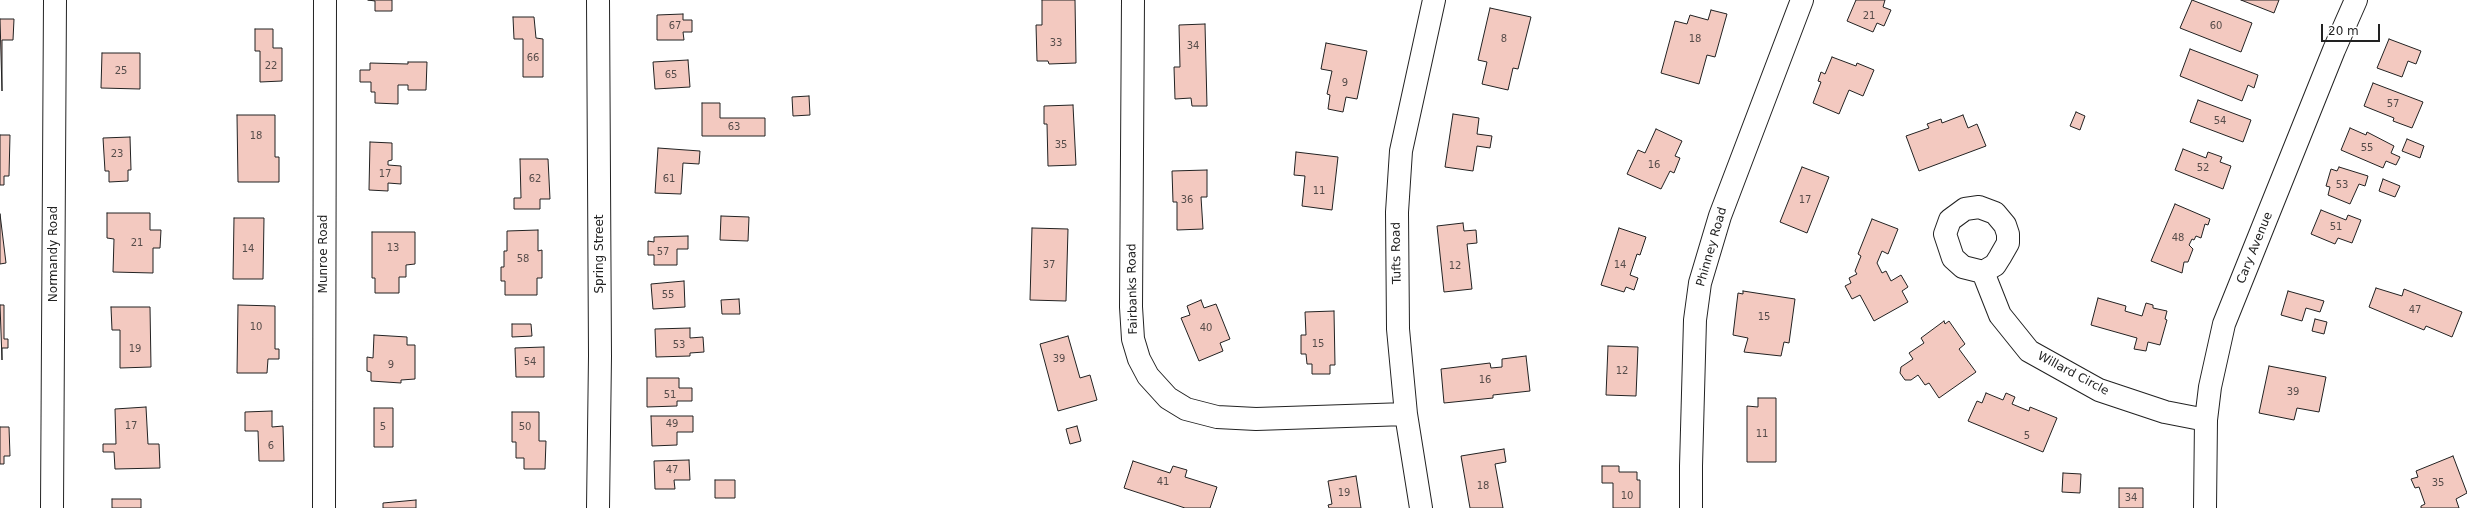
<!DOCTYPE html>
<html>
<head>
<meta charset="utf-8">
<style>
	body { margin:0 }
	#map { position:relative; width:2467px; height:508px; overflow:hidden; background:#fff; font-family:"DejaVu Sans",sans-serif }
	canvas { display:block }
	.scale { position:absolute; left:2321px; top:24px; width:59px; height:18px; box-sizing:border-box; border:2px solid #222; border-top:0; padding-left:5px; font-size:12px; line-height:14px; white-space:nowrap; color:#222; -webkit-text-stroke:3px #fff; paint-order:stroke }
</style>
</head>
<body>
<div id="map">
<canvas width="2467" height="508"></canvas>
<div class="scale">20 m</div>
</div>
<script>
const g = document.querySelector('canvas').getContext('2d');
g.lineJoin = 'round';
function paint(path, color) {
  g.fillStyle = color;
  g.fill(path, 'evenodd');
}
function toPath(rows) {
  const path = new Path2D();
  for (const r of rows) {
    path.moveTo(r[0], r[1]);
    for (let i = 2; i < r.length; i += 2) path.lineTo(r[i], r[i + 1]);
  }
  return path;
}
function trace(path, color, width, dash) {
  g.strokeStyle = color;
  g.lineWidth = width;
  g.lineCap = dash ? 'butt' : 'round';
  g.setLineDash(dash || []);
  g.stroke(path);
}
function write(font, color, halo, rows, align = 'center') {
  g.font = font + ' "DejaVu Sans",sans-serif';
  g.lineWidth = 3;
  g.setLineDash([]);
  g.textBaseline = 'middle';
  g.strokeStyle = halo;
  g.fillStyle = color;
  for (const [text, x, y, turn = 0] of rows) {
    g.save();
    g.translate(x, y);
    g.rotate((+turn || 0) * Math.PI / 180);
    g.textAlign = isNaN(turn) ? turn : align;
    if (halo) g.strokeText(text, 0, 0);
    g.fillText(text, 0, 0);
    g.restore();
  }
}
const building = toPath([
	[368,0,392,0,392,11,375,11,375,1,368,0],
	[1042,0,1075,0,1076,63,1049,64,1048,61,1037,61,1036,25,1042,25,1042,0],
	[1856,0,1885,0,1883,7,1891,10,1884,26,1877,23,1873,32,1847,21,1856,0],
	[2192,0,2252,23,2241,52,2180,28,2192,0],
	[2241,0,2279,0,2274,13,2241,0],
	[1490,8,1531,17,1518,69,1513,68,1508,90,1482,84,1487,62,1478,60,1490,8],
	[1711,10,1727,14,1715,57,1707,55,1699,84,1661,73,1675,21,1687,24,1690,15,1708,20,1711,10],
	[683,14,683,20,692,20,692,32,683,32,684,40,657,40,657,15,683,14],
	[513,17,534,17,536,38,543,39,543,77,523,77,523,39,514,39,513,17],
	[0,19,14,19,13,40,2,40,2,91,0,19],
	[1205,24,1207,106,1192,106,1191,98,1175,99,1174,67,1180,67,1179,25,1205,24],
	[255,29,273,29,273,48,282,48,282,81,260,82,260,51,255,51,255,29],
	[2389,39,2421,51,2416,64,2408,61,2402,77,2377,68,2389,39],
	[1326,43,1367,51,1357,99,1346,97,1343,112,1328,109,1330,95,1327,94,1332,71,1321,69,1326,43],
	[2190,49,2258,75,2254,88,2248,85,2242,101,2180,76,2190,49],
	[102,53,140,53,140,89,101,88,102,53],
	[1832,57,1856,66,1857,63,1874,70,1863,96,1849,90,1839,114,1813,103,1821,82,1818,81,1821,72,1825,74,1832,57],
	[688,60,690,87,655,89,653,62,688,60],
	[408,62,427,62,426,90,408,90,408,85,398,85,398,104,375,103,375,92,371,92,371,82,360,82,360,70,370,70,370,63,408,64,408,62],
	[2373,83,2423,102,2412,128,2393,121,2394,118,2364,106,2373,83],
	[809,96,810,115,793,116,792,97,809,96],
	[2198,100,2251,120,2243,142,2190,122,2198,100],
	[702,103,720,103,720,118,765,118,765,136,702,136,702,103],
	[1073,105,1076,165,1048,166,1047,124,1044,124,1044,106,1073,105],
	[2076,112,2085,116,2080,130,2070,126,2076,112],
	[1453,114,1479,118,1477,134,1492,136,1490,148,1477,146,1473,171,1445,167,1453,114],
	[237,115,275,115,275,157,279,157,279,182,238,182,237,115],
	[1963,115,1968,128,1977,124,1986,146,1919,171,1906,136,1929,128,1927,124,1941,119,1942,123,1963,115],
	[2350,128,2366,135,2367,132,2394,146,2391,153,2400,157,2396,165,2386,161,2383,168,2341,150,2350,128],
	[1656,129,1682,141,1675,156,1680,158,1674,173,1670,171,1661,189,1627,174,1638,150,1645,153,1656,129],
	[0,135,10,135,9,176,4,176,4,185,0,185,0,135],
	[130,137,131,170,128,170,128,181,109,182,109,171,105,171,103,138,130,137],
	[2407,139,2424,146,2420,158,2402,151,2407,139],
	[370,142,392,143,392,160,388,161,388,165,401,166,401,184,388,183,388,191,369,190,370,142],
	[658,148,700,151,699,164,683,163,681,194,655,193,658,148],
	[2183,149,2206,158,2208,152,2222,157,2220,162,2231,166,2223,189,2175,170,2183,149],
	[1296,152,1338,157,1332,210,1302,206,1305,176,1294,175,1296,152],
	[520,159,548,159,550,199,540,199,540,209,514,209,514,198,521,198,520,159],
	[1802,167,1829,177,1807,233,1780,222,1802,167],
	[2339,167,2368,176,2365,186,2359,184,2350,204,2328,195,2330,187,2326,186,2331,169,2337,171,2339,167],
	[1207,170,1207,197,1201,197,1203,229,1177,230,1177,202,1173,202,1172,171,1207,170],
	[2383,179,2400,186,2395,197,2379,191,2383,179],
	[2175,204,2210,219,2208,225,2205,224,2201,238,2196,236,2194,240,2192,239,2189,245,2193,249,2188,262,2184,262,2182,273,2151,261,2175,204],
	[2321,210,2346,220,2348,215,2361,220,2352,243,2338,238,2335,244,2311,234,2321,210],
	[107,213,150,213,150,230,161,230,160,248,153,248,153,273,113,272,114,239,107,238,107,213],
	[0,214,6,263,0,264,0,214],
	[721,216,749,217,748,241,720,240,721,216],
	[234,218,264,218,263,279,233,279,234,218],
	[1872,219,1898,229,1888,254,1882,251,1877,263,1882,273,1886,271,1891,281,1901,275,1908,287,1902,291,1908,302,1874,321,1860,295,1852,299,1845,286,1851,283,1849,278,1857,274,1855,271,1861,256,1858,254,1872,219],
	[1463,223,1464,231,1476,230,1477,243,1467,244,1472,289,1444,292,1437,226,1463,223],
	[1032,228,1068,229,1066,301,1030,300,1032,228],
	[1619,228,1646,237,1640,255,1637,254,1630,275,1638,278,1634,290,1626,287,1624,292,1601,285,1619,228],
	[538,230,538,251,542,250,542,278,537,278,537,295,505,295,505,281,501,281,501,267,504,267,504,251,507,251,507,231,538,230],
	[372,232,415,232,415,264,406,265,406,277,399,277,399,293,375,293,375,278,372,278,372,232],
	[688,236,688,249,677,249,677,265,654,265,654,255,648,255,648,241,654,242,654,237,688,236],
	[684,281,685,307,653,309,651,284,684,281],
	[2376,288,2402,296,2404,289,2462,312,2452,337,2426,326,2424,330,2369,307,2376,288],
	[1743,291,1795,299,1789,343,1784,342,1781,356,1744,352,1748,338,1733,335,1738,293,1743,294,1743,291],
	[2288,291,2324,301,2320,312,2306,308,2302,321,2281,315,2288,291],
	[2098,298,2126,306,2125,311,2142,316,2146,303,2153,305,2153,308,2167,311,2165,319,2167,320,2160,345,2148,342,2146,351,2134,349,2137,338,2091,325,2098,298],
	[739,299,740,314,722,314,721,300,739,299],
	[1201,300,1204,308,1216,304,1230,339,1220,343,1223,351,1199,361,1181,318,1190,315,1187,306,1201,300],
	[0,305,4,305,4,339,8,339,8,348,2,348,2,360,0,305],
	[238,305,275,306,275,349,279,349,279,359,268,359,267,373,237,373,238,305],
	[111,307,150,307,151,367,120,368,120,330,112,330,111,307],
	[1334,311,1335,365,1330,365,1330,374,1312,374,1312,364,1307,364,1306,354,1301,354,1301,335,1306,335,1305,312,1334,311],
	[2315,319,2327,322,2324,334,2312,331,2315,319],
	[1944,321,1945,324,1949,321,1965,344,1959,349,1976,372,1939,398,1929,383,1925,385,1918,375,1911,380,1905,380,1900,373,1901,367,1913,359,1909,353,1924,343,1921,338,1944,321],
	[512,324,531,324,532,336,512,337,512,324],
	[690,328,690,338,703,337,704,352,690,353,690,356,656,357,655,329,690,328],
	[374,335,407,337,407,345,415,345,415,379,401,380,401,383,371,381,371,372,367,371,367,357,373,358,374,335],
	[1068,336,1080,378,1090,375,1097,400,1058,411,1040,344,1068,336],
	[1608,346,1638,347,1636,396,1606,395,1608,346],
	[544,347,544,377,516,377,515,348,544,347],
	[1526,356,1530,391,1493,395,1493,398,1444,403,1441,369,1490,363,1491,368,1502,367,1502,359,1526,356],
	[2269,366,2326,377,2319,412,2297,408,2294,420,2259,413,2269,366],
	[647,378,679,378,679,388,692,388,692,401,677,401,677,406,647,407,647,378],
	[1986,393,2003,400,2006,393,2015,397,2012,404,2029,411,2030,407,2057,418,2043,452,1968,421,1977,401,1982,403,1986,393],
	[1758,398,1776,398,1776,462,1747,462,1747,406,1758,407,1758,398],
	[146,407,148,444,159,444,160,468,115,469,114,452,103,452,103,444,116,444,115,409,146,407],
	[374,408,393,408,393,447,374,447,374,408],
	[272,411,272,427,283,426,284,461,259,461,258,431,245,431,245,412,272,411],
	[512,412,539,412,539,441,546,441,545,469,524,469,524,458,516,458,516,442,512,442,512,412],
	[651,416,693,416,693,432,677,432,677,445,652,446,651,416],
	[1077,426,1081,441,1070,444,1066,429,1077,426],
	[0,427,9,427,10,456,4,456,4,464,0,464,0,427],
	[1504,449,1506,462,1495,464,1503,508,1470,508,1461,456,1504,449],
	[2453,456,2467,493,2456,499,2459,508,2421,508,2421,506,2425,504,2419,487,2415,488,2411,479,2418,477,2416,471,2453,456],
	[689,460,690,480,674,480,675,489,655,489,654,461,689,460],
	[1133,461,1170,473,1173,466,1187,470,1185,477,1217,487,1210,508,1185,508,1124,488,1133,461],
	[1602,466,1619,466,1619,472,1637,472,1637,480,1640,480,1640,508,1613,508,1613,483,1602,483,1602,466],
	[2063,473,2081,474,2080,493,2062,492,2063,473],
	[1356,476,1361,508,1329,508,1328,505,1332,504,1328,481,1356,476],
	[715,480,735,480,735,498,715,498,715,480],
	[2119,488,2143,488,2143,508,2119,508,2119,488],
	[112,499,141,499,141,508,112,508,112,499],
	[416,500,416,508,383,508,383,503,416,500]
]);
const minor = toPath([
	[1133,0,1131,307,1133,339,1139,359,1148,376,1168,398,1186,409,1217,417,1256,419,1406,414],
	[1979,207,1995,213,2005,225,2008,234,2008,243,2000,257,1995,265,1983,272,1963,267,1953,258,1945,234,1950,220,1965,209,1979,207],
	[1983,272,2000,315,2029,351,2099,390,2165,412,2206,420],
	[52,508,55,0],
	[324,508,325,0],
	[1421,508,1406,414,1398,329,1397,212,1401,151,1434,0],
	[1691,508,1691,466,1695,320,1700,283,1720,216,1802,0],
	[2205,508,2206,420,2210,387,2224,324,2334,50,2356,0]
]);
const major = toPath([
	[598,508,600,356,598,0]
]);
const numberNames = [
	["21",1869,16],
	["67",675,26],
	["60",2216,26],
	["8",1504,39],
	["18",1695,39],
	["33",1056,43],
	["34",1193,46],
	["66",533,58],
	["22",271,66],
	["25",121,71],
	["65",671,75],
	["9",1345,83],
	["57",2393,104],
	["54",2220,121],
	["63",734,127],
	["18",256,136],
	["35",1061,145],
	["55",2367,148],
	["23",117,154],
	["16",1654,165],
	["52",2203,168],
	["17",385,174],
	["62",535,179],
	["61",669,179],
	["53",2342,185],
	["11",1319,191],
	["36",1187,200],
	["17",1805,200],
	["51",2336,227],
	["48",2178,238],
	["21",137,243],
	["13",393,248],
	["14",248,249],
	["57",663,252],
	["58",523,259],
	["37",1049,265],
	["14",1620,265],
	["12",1455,266],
	["55",668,295],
	["47",2415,310],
	["15",1764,317],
	["10",256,327],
	["40",1206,328],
	["15",1318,344],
	["53",679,345],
	["19",135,349],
	["39",1059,359],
	["54",530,362],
	["9",391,365],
	["12",1622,371],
	["16",1485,380],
	["39",2293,392],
	["51",670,395],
	["49",672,424],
	["17",131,426],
	["5",383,427],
	["50",525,427],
	["11",1762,434],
	["5",2027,436],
	["6",271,446],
	["47",672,470],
	["41",1163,482],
	["35",2438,483],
	["18",1483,486],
	["19",1344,493],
	["10",1627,496],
	["34",2131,498]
];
const streetNames = [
	["Phinney Road",1712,247,-74],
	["Cary Avenue",2255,248,-68],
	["Tufts Road",1397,253,-91],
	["Normandy Road",54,254,-90],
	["Munroe Road",324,254,-90],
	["Spring Street",600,254,-90],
	["Fairbanks Road",1133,289,-91],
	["Willard Circle",2073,374,28]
];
paint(building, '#f3c9c0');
trace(building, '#222', 1);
trace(minor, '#222', 24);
trace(major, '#222', 24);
trace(minor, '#fff', 22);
trace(major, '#fff', 22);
write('10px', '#564c4a', null, numberNames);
write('12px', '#222', '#fff', streetNames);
</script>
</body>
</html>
